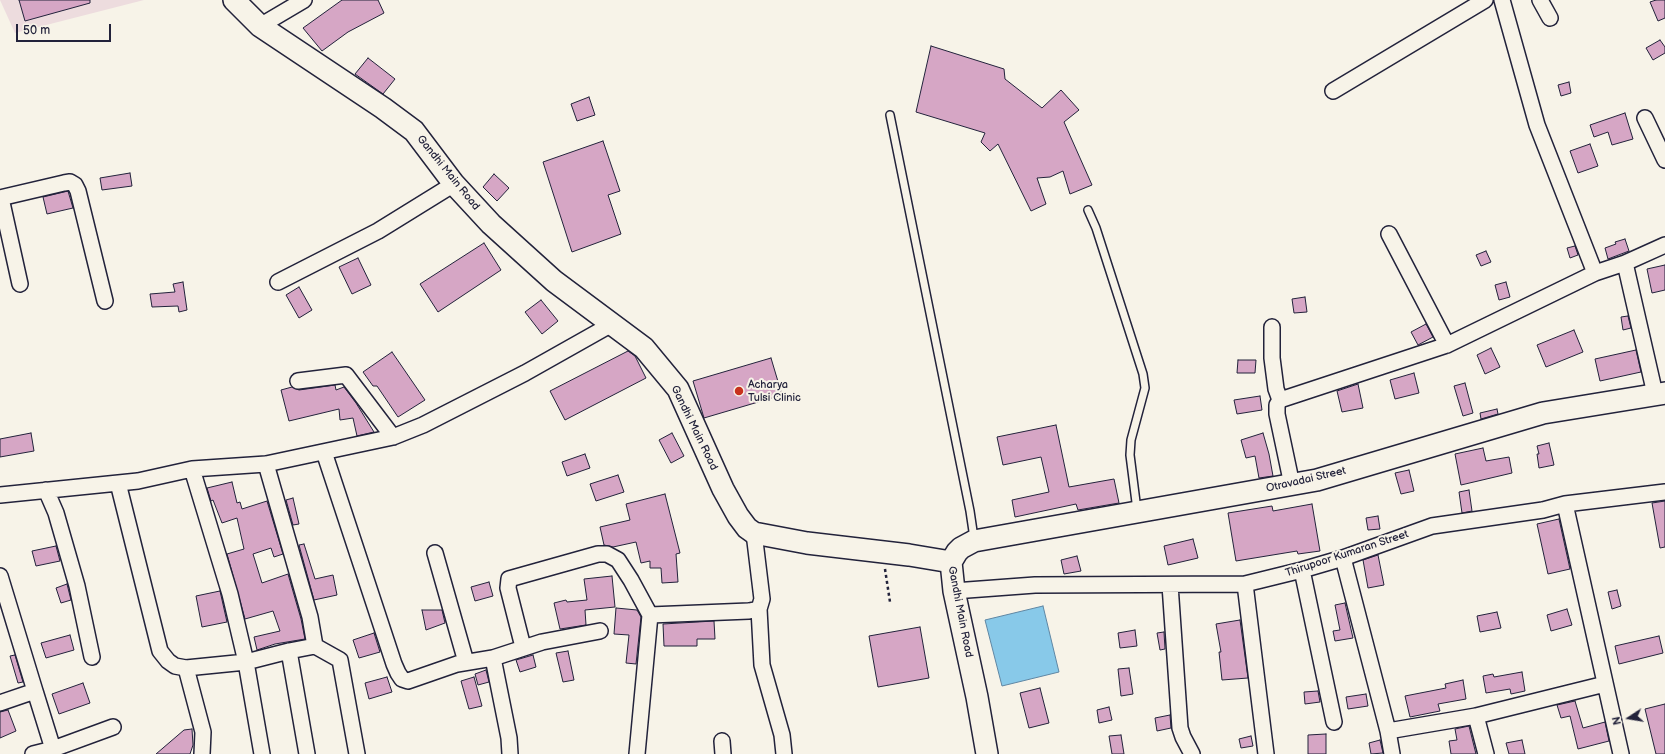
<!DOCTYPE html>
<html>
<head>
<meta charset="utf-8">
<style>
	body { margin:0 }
	#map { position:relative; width:1665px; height:754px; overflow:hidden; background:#f7f3e8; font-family:"Balsamiq Sans",sans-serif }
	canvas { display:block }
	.north { position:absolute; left:1609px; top:698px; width:40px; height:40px; -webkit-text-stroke:3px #f7f3e8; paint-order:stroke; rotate:258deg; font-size:11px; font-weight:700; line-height:16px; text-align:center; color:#22223b }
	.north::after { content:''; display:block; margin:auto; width:14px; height:18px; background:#22223b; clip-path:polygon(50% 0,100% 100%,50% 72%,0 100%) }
	.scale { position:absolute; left:16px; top:24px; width:95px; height:18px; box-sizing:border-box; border:2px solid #22223b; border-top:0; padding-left:5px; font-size:12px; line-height:14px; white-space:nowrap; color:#22223b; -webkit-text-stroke:3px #f7f3e8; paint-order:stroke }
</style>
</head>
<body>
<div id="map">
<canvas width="1665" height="754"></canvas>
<div class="north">N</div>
<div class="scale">50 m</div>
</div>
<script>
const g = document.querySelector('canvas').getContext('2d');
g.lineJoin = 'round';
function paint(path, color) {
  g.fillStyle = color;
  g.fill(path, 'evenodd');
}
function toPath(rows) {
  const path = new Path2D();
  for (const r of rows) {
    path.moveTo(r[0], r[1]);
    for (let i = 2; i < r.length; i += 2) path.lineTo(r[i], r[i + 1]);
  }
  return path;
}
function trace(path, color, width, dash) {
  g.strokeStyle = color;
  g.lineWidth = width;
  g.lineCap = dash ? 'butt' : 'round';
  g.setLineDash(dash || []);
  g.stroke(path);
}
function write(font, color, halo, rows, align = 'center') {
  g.font = font + ' "Balsamiq Sans",sans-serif';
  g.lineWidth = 4;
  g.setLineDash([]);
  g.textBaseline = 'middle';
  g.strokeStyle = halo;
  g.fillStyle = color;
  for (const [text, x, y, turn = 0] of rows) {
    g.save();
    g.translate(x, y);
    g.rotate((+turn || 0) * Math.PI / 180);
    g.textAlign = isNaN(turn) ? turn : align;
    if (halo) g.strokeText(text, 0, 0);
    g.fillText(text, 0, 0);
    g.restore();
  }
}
const built = toPath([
	[0,0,144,0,15,33]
]);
const water = toPath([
	[1043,606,1059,672,1002,686,985,620,1043,606]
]);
const building = toPath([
	[19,0,90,0,90,3,25,21,19,0],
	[342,0,378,0,384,13,348,32,322,51,303,28,342,0],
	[1656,0,1665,0,1665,18,1658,21,1650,2,1656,0],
	[1660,40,1665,47,1665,53,1653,60,1646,48,1660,40],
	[931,46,1004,69,1005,79,1042,108,1061,90,1079,110,1064,122,1092,185,1070,194,1063,171,1050,177,1037,178,1046,204,1031,211,998,144,990,151,981,142,985,133,916,112,931,46],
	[368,58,395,79,383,94,355,74,368,58],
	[1569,82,1571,93,1561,96,1558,85,1569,82],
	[589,97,595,115,577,121,571,104,589,97],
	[1625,113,1633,139,1612,145,1608,132,1594,137,1590,125,1625,113],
	[603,141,620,191,608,195,621,234,572,252,543,162,603,141],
	[1590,144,1598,166,1578,173,1570,151,1590,144],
	[130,173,132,186,102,190,100,178,130,173],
	[494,174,509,188,497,201,483,187,494,174],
	[68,191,73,208,47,214,43,197,68,191],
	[1625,239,1629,251,1608,259,1605,248,1616,244,1615,242,1625,239],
	[484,243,501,270,438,312,420,284,484,243],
	[1575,246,1578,255,1570,258,1567,248,1575,246],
	[1486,251,1491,262,1481,266,1476,255,1486,251],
	[358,258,371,285,352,294,339,267,358,258],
	[1665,265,1665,290,1652,293,1647,269,1665,265],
	[183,282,187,310,179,312,178,306,152,307,150,294,175,292,173,284,183,282],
	[1506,282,1510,297,1499,300,1495,285,1506,282],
	[299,287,312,310,299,318,286,295,299,287],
	[1305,297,1307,312,1294,313,1292,299,1305,297],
	[541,300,558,321,542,334,525,312,541,300],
	[1628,316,1631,328,1623,330,1621,317,1628,316],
	[1426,324,1433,337,1418,345,1411,332,1426,324],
	[1574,330,1583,352,1546,367,1537,345,1574,330],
	[1491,348,1500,367,1485,374,1477,355,1491,348],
	[1636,350,1641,372,1600,381,1595,359,1636,350],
	[628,351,635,356,646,378,565,420,550,391,628,351],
	[392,352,425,400,398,417,377,386,373,386,363,372,392,352],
	[771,358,782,395,704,418,693,381,771,358],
	[1238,360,1256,360,1255,373,1237,373,1238,360],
	[1414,373,1419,393,1395,399,1390,380,1414,373],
	[1465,383,1473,413,1463,416,1454,386,1465,383],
	[1358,384,1363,408,1342,412,1337,391,1358,384],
	[335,385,336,390,344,387,356,403,374,432,357,436,353,418,340,420,339,409,289,421,281,390,292,387,299,390,335,385],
	[1260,396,1262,410,1237,414,1234,400,1260,396],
	[1497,409,1498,414,1481,419,1480,413,1497,409],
	[1056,425,1069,487,1114,479,1119,503,1078,510,1076,504,1015,517,1012,500,1049,492,1041,457,1003,465,997,437,1056,425],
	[31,433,34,451,0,457,0,439,31,433],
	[672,433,684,456,671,463,659,440,672,433],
	[1263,433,1269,454,1273,476,1259,478,1255,456,1246,458,1241,440,1263,433],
	[1549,443,1554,465,1539,468,1537,454,1539,454,1537,446,1549,443],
	[1483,448,1486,461,1509,457,1512,473,1461,485,1455,454,1483,448],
	[585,454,590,468,567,476,562,462,585,454],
	[1409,470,1414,491,1401,494,1395,473,1409,470],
	[618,475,624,492,596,501,590,484,618,475],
	[232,482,237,503,240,502,242,509,267,501,283,554,274,557,271,548,253,554,262,583,288,574,301,619,305,639,275,644,257,650,254,637,280,631,273,611,245,619,227,554,244,549,237,518,222,523,213,500,211,501,207,488,232,482],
	[1469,490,1472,511,1462,513,1459,492,1469,490],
	[665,494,680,553,676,554,678,582,662,583,661,568,650,568,650,561,641,563,636,542,613,547,604,545,600,527,630,520,626,504,665,494],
	[293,498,299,524,293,525,286,500,293,498],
	[1665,501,1665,547,1660,548,1652,503,1665,501],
	[1312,504,1320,551,1298,554,1297,551,1236,561,1228,513,1272,506,1273,511,1312,504],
	[1378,516,1380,529,1368,530,1366,518,1378,516],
	[1559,519,1570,569,1548,574,1537,524,1559,519],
	[1193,539,1198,558,1168,565,1164,546,1193,539],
	[304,544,315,579,333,575,337,595,314,600,299,545,304,544],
	[56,546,60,561,36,566,32,551,56,546],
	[1378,555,1384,585,1368,588,1363,560,1378,555],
	[1077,556,1081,571,1064,574,1061,560,1077,556],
	[612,576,615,607,585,610,586,625,560,629,554,603,566,600,567,602,587,600,584,579,612,576],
	[489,582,493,596,475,601,471,587,489,582],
	[67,584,71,600,61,603,56,588,67,584],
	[1617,590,1621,606,1612,609,1608,592,1617,590],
	[220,591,227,622,202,627,196,596,220,591],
	[1345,603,1353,638,1335,641,1333,631,1340,630,1335,605,1345,603],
	[616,608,637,610,641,617,636,664,626,663,629,635,614,634,616,608],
	[1567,609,1572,625,1551,631,1547,615,1567,609],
	[422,610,442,610,445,623,426,630,422,610],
	[1497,612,1501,628,1480,632,1477,616,1497,612],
	[1240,620,1248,678,1222,680,1219,652,1221,652,1216,624,1240,620],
	[714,621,715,639,697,639,697,646,664,646,663,624,714,621],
	[920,627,929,678,878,687,869,636,920,627],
	[1135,630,1137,646,1120,648,1118,633,1135,630],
	[1164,632,1165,649,1160,650,1157,633,1164,632],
	[374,633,380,652,359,658,353,640,374,633],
	[70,635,74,650,46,658,41,643,70,635],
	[1659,636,1663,653,1619,664,1615,646,1659,636],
	[568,651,574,680,563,682,556,653,568,651],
	[15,655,23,682,18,683,10,656,15,655],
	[533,655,536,667,520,672,516,660,533,655],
	[1129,668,1133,694,1121,696,1118,669,1129,668],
	[486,670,489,682,478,685,475,674,486,670],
	[1522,672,1525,691,1511,694,1510,689,1486,693,1483,676,1493,674,1494,677,1522,672],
	[387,677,392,692,369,699,365,683,387,677],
	[474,677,482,706,469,709,461,681,474,677],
	[1463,680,1466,699,1438,704,1440,711,1410,717,1405,696,1446,688,1445,684,1463,680],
	[83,683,90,703,59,714,52,694,83,683],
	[1040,688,1049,723,1029,728,1020,693,1040,688],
	[1318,691,1320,702,1305,704,1304,692,1318,691],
	[1366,694,1368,706,1348,709,1346,697,1366,694],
	[1575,701,1583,728,1605,722,1609,741,1578,749,1570,716,1561,718,1557,705,1575,701],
	[1665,704,1665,754,1656,754,1645,709,1665,704],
	[1109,707,1112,720,1099,723,1097,710,1109,707],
	[8,710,16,731,0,738,0,712,8,710],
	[1170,715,1171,728,1157,731,1155,718,1170,715],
	[1469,726,1476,754,1451,754,1449,741,1457,740,1455,729,1469,726],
	[192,729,193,745,190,754,156,754,184,730,192,729],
	[1326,734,1326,754,1308,754,1308,735,1326,734],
	[1121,735,1124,754,1112,754,1109,736,1121,735],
	[1251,736,1253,746,1241,748,1239,739,1251,736],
	[1380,740,1383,753,1371,754,1369,743,1380,740],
	[1522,740,1525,754,1509,754,1506,743,1522,740]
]);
const path = toPath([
	[885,569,890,602]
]);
const lane = toPath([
	[890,115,970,511,974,538],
	[1088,210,1096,228,1143,374,1145,388,1131,440,1130,455,1137,510]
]);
const street = toPath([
	[1502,0,1537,125,1595,273],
	[1540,0,1550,18],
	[260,26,304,0],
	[1333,91,1485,0],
	[1645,118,1665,160],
	[0,198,64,183,70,182,75,185,78,191,105,301],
	[1,198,20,284],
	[1389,234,1447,345],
	[278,282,378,231,454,184],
	[1272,327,1272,358,1276,389,1280,400],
	[298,381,346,375,393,437],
	[1655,394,1625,263,1665,245],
	[324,452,394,664,398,673,402,679,408,681,457,664,493,658],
	[192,469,230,594,246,662,262,754],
	[118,483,160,651,168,661,175,666,186,668,246,662,289,651,315,646,310,617,266,464],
	[1292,485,1277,414,1277,405,1280,400,1447,345,1595,273,1625,263],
	[46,490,56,513,77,586,92,657],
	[0,495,138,481,192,469,266,464,393,437,423,425,525,373,612,324],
	[1565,504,1621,754],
	[435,553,466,662],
	[1343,558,1388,731,1392,754],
	[1302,570,1334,722],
	[0,576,35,691,0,703],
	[1245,584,1266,754],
	[1170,585,1180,728,1183,737,1192,754],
	[954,591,1035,585,1245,584,1302,570,1343,558,1432,526,1543,510,1565,504,1665,492],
	[759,609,762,665,782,735,784,754],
	[650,615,749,611,759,609,762,599,754,533],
	[315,646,340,660,357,754],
	[523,647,508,588,509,579,598,554,607,554,618,560,631,580,650,615,637,754],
	[289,651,307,754],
	[186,668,203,732,202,754],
	[1476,716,1486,754],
	[1388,731,1476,716,1605,684],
	[722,741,723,754],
	[53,749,113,727],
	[33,754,53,749,35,691],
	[510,754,509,738,493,658,542,642,600,631]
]);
const secondary = toPath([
	[234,0,260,26,383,108,414,131,454,184,491,224,554,281,644,348,678,389,723,489,738,516,747,528,754,533,807,543,909,555,951,562,954,591,977,697,987,754],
	[951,562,957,552,961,548,974,541,1317,480,1543,413,1665,393]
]);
const markers = [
	[739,391,5,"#c8321e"]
];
const streetNames = [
	["Gandhi Main Road",448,173,51],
	["Gandhi Main Road",694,428,64],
	["Otravadai Street",1306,480,-13],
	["Thirupoor Kumaran Street",1347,554,-18],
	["Gandhi Main Road",960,612,79]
];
const poiNames = [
	["Acharya",748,385],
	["Tulsi Clinic",748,398]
];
paint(built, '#eddcde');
paint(water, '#88c9e9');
trace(water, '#5f86a3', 1);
paint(building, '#d6a6c5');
trace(building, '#22223b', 1);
trace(lane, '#22223b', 10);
trace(street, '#22223b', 18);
trace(secondary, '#22223b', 24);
trace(path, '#22223b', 2.5, [3, 3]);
trace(lane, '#f7f3e8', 7);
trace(street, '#f7f3e8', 15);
trace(secondary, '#f7f3e8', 21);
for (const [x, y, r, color] of markers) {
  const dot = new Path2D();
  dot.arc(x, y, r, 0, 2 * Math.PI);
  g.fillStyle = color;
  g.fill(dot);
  trace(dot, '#f7f3e8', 1.5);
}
write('11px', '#22223b', '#f7f3e8', streetNames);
write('11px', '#22223b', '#f7f3e8', poiNames, 'left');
</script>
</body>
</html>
